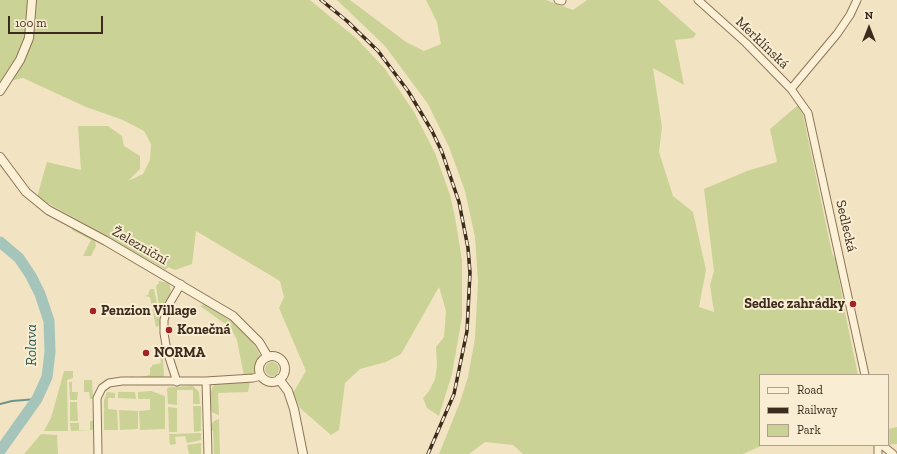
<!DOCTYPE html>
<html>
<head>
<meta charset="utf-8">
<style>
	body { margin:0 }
	#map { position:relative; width:897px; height:454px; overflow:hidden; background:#f2e4c3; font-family:"Zilla Slab",serif }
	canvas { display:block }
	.legend { position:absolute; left:759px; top:374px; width:130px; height:72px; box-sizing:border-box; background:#f9eed3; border:1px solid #aea08a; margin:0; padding:5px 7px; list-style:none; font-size:12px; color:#3d2c1d }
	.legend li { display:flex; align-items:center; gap:8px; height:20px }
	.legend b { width:20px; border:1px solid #aea08a }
	.north { position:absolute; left:849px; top:8px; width:40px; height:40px; -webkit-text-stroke:3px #f9eed3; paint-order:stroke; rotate:0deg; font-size:11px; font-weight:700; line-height:16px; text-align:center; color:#3d2c1d }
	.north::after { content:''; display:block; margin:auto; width:14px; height:18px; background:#3d2c1d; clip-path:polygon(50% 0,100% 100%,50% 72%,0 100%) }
	.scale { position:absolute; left:8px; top:16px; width:95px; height:18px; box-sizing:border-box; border:2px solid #3d2c1d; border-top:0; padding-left:5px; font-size:12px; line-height:14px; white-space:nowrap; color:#3d2c1d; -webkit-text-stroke:3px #f9eed3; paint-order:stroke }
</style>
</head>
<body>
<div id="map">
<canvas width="897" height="454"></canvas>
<ul class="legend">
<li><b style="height:5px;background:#fcf1d7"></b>Road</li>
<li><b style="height:5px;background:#3d2c1d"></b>Railway</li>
<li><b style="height:11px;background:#cbd296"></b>Park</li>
</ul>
<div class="north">N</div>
<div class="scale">100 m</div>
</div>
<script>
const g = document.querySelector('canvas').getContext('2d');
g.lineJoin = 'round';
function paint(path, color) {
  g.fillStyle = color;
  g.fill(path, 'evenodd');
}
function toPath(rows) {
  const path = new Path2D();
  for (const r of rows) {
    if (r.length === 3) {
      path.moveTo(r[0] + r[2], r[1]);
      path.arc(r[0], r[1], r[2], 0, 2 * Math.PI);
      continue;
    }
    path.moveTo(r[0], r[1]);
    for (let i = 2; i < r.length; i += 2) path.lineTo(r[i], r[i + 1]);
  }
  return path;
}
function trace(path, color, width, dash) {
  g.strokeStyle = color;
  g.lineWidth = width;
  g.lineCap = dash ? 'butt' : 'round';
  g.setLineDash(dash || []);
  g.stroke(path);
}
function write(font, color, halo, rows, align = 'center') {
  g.font = font + ' "Zilla Slab",serif';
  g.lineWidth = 4;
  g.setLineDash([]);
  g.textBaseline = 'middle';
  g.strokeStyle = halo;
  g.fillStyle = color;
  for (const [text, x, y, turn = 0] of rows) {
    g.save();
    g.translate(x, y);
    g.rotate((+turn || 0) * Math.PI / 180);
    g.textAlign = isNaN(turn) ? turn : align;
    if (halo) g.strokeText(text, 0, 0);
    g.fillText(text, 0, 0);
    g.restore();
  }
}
const green = toPath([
	[0,0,310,0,357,39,385,69,414,112,435,153,450,195,455,217,462,260,462,317,452,374,439,416,427,408,423,398,429,391,435,379,437,366,436,347,444,337,446,311,439,287,401,354,386,362,360,369,345,383,339,430,331,435,300,408,293,393,306,371,279,308,284,297,280,281,196,231,192,264,175,270,168,267,166,270,37,197,47,162,81,170,78,126,108,126,122,136,124,146,140,156,140,169,128,181,143,174,150,160,151,144,144,131,123,120,86,107,23,78,5,82,0,86],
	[337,0,350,0,406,42,424,51,441,44,437,22,426,0,546,0,573,10,587,0,658,0,696,34,693,38,675,40,684,85,653,68,662,127,659,152,673,196,693,212,706,270,699,307,714,312,710,285,714,271,704,189,747,171,777,162,770,129,798,105,803,115,832,253,836,260,844,308,858,375,760,375,760,445,763,445,743,454,523,454,513,445,485,442,469,454,439,454,460,402,468,377,475,338,478,281,475,237,465,191,449,147,428,104,385,46],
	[73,227,95,240,96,246,91,256,83,256,91,240,72,230],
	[158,281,169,283,171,291,161,319,156,286,159,283],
	[150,289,154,289,160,319,159,326,156,327,150,297,144,296,148,295],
	[204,304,236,324,251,339,260,355,254,373,244,376,237,340,231,328,200,306],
	[160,357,163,357,164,378,128,379,133,376,135,378,150,375,150,368,152,367,152,365,161,363],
	[272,369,7],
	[64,371,73,371,73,378,67,380,68,431,44,431,51,418],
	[84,380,92,380,93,399,90,399,89,392,84,392],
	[69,382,72,382,72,392,78,392,77,400,70,400],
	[250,382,248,392,218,393,219,415,213,413,210,409,210,394,213,386,220,383],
	[193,386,199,392,200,404,193,404,193,390,177,390,177,405,168,404,167,389,169,387],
	[151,391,165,396,165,429,140,430,139,411,150,410,150,399,138,399,138,392],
	[107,392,115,393,115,398,108,398,108,409,117,410,118,430,104,430,104,400],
	[118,392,135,392,136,399,118,398],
	[70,402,77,402,78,421,70,421],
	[193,406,201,406,201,431,194,432],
	[168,407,177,408,177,432,169,432],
	[119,410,138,411,138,429,120,430],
	[219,419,220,454,214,454,213,431,210,429,210,426,214,421],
	[90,421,93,421,93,430,71,431,70,423,79,423,79,430,90,430],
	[897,427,897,444,886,445,888,445,888,429],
	[201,433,201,440,187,443,185,436,175,437,176,444,170,445,169,434],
	[41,434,57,435,58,454,24,454],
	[201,443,201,454,189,454,187,445]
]);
const stream = toPath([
	[0,404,12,401,37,399]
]);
const river = toPath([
	[0,242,19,258,31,276,40,294,49,321,50,352,47,377,37,399,0,451]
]);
const minor = toPath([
	[558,0,562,1],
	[698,0,746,43,791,89,808,113,865,375],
	[791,89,837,34,850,15,857,0],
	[206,381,208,454],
	[177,382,167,351,164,333,164,320,168,306,181,284],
	[878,445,878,454],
	[882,445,893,454],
	[98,454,97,398,102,388,109,383,122,381,206,381,253,378,261,376]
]);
const tertiary = toPath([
	[0,91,20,60,29,38,32,0],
	[0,157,26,192,48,210,106,241,233,316,259,342,268,357],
	[272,369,13],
	[279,379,288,391,294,409,303,454]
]);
const rail = toPath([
	[321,0,347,21,378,51,408,91,432,131,442,152,459,202,468,248,470,273,467,331,454,394,428,454]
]);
const markers = [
	[853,304,4,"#a32223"],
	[93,311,4,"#a32223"],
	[169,330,4,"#a32223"],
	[146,353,4,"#a32223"]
];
const streetNames = [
	["Merklínská",762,43,44],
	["Sedlecká",846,226,77],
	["Železniční",140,246,30]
];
const poiNames = [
	["Sedlec zahrádky",845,304,"right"],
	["Penzion Village",101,311],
	["Konečná",177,330],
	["NORMA",154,353]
];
const waterNames = [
	["Rolava",32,345,-90]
];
paint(green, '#cbd296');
trace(stream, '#6b948a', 2);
trace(river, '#a5c5bb', 11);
trace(minor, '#8e7558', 9);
trace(tertiary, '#8e7558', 10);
trace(minor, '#fcf1d7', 7);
trace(tertiary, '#fcf1d7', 8);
trace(rail, '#3d2c1d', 3.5);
trace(rail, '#f9eed3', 2, [6]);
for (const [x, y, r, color] of markers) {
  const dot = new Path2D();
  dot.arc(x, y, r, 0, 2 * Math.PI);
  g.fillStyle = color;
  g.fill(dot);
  trace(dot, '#f9eed3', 1.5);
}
write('14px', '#3d2c1d', '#f9eed3', streetNames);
write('bold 14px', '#3d2c1d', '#f9eed3', poiNames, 'left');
write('italic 15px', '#2b5e5b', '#f9eed3', waterNames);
</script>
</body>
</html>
